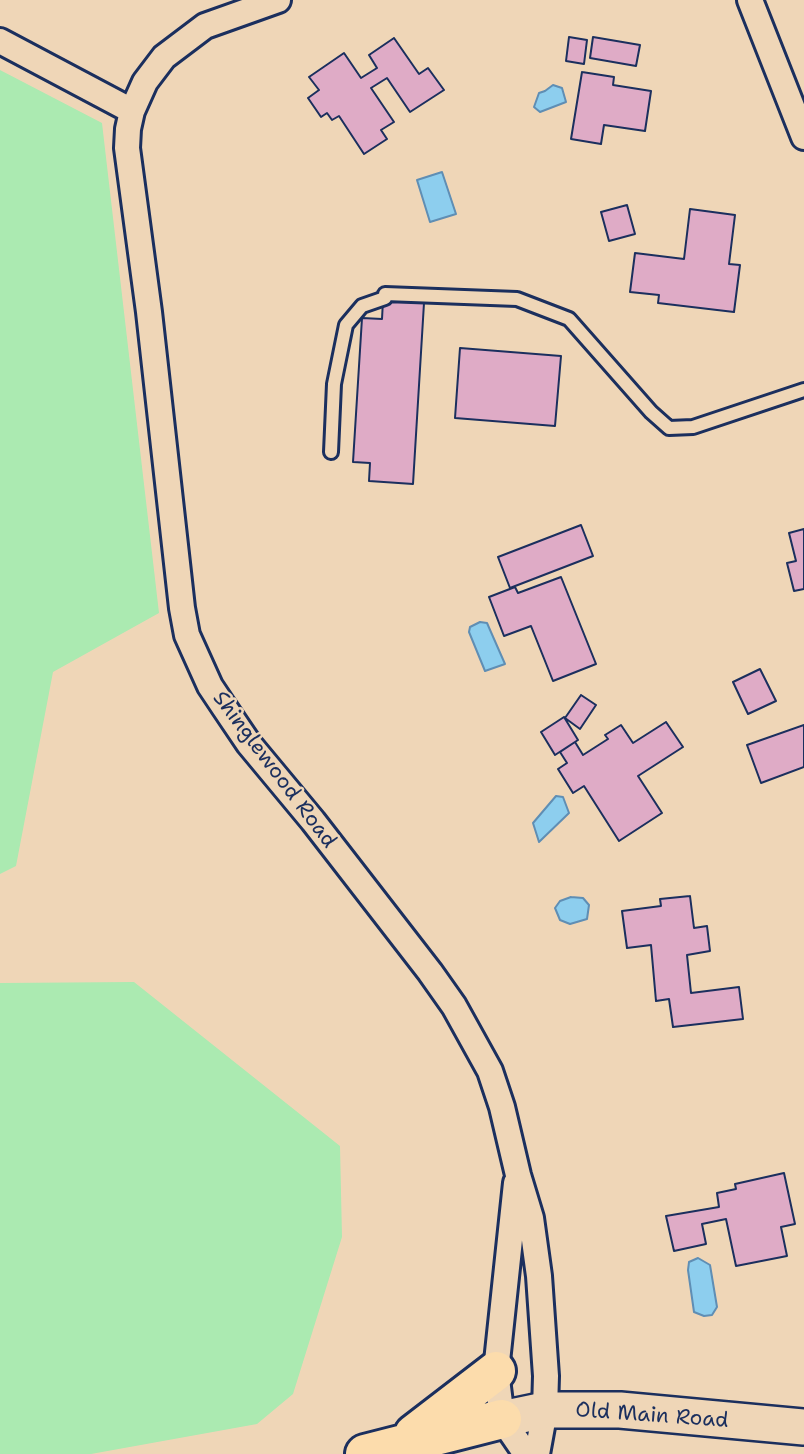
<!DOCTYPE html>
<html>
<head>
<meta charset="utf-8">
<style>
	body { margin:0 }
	canvas { display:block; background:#efd6b7 }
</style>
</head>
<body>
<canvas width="804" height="1454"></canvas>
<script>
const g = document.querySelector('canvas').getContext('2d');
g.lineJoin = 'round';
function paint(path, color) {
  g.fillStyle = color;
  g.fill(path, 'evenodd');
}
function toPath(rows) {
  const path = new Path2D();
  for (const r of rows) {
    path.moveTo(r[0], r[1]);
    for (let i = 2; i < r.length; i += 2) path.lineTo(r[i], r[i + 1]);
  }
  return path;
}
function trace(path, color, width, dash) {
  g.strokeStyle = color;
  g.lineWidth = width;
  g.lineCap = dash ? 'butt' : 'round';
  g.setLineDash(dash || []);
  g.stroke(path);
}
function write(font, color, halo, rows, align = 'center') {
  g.font = font + ' "Shantell Sans",sans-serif';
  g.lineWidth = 5;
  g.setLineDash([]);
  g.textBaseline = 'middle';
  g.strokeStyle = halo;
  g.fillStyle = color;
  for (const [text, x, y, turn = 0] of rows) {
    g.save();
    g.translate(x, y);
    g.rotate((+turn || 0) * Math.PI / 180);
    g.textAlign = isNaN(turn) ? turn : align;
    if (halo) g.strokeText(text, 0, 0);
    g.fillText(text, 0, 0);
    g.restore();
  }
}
const green = toPath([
	[0,70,102,123,159,613,53,672,16,866,0,874],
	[134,982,340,1146,342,1237,293,1394,257,1424,91,1454,0,1454,0,983]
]);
const water = toPath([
	[553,85,562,88,566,102,540,112,534,107,539,93,545,91,553,85],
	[442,172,456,214,430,222,417,180,442,172],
	[480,622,487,623,505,664,485,671,469,632,470,627,480,622],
	[556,796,563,797,569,813,539,842,533,823,556,796],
	[571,897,583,898,589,905,587,919,570,924,560,920,555,908,560,901,571,897],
	[698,1258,710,1265,717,1307,712,1315,704,1316,694,1312,688,1270,689,1262,698,1258]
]);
const building = toPath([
	[569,37,587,40,584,64,566,61,569,37],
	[593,37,640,45,636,66,590,58,593,37],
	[394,38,419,74,428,68,444,90,410,112,387,78,371,88,394,122,381,130,387,139,364,154,339,116,332,120,327,113,321,117,308,98,319,90,309,77,344,53,361,78,377,68,369,55,394,38],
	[582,72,614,77,613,85,651,91,645,131,604,125,601,144,571,139,582,72],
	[627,205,635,234,609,241,601,212,627,205],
	[690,209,735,215,729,264,740,265,734,312,658,303,659,295,630,292,635,253,684,259,690,209],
	[383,300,424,303,413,484,369,481,370,463,353,462,362,318,382,319,383,300],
	[460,348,561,356,555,426,455,418,460,348],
	[581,525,593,556,510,588,498,557,581,525],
	[804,529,804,589,794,591,787,563,796,561,789,533,804,529],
	[561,577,596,664,553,681,531,626,504,636,489,597,515,587,518,593,561,577],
	[760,669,776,701,748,714,733,682,760,669],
	[581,695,596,705,580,729,565,718,581,695],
	[564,717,578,740,555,755,541,732,564,717],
	[666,722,683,747,638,776,662,813,619,841,584,786,573,793,558,769,567,763,560,752,575,742,583,755,608,739,605,735,621,725,633,743,666,722],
	[804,725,804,767,761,783,747,745,804,725],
	[690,896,694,928,707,926,710,951,687,955,691,993,739,987,743,1019,673,1027,669,999,656,1001,651,945,627,948,622,911,661,906,660,899,690,896],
	[784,1173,795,1224,781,1227,787,1256,736,1266,726,1219,702,1224,706,1244,674,1251,666,1216,719,1207,717,1193,736,1189,735,1184,784,1173]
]);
const lane = toPath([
	[331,452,334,384,346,325,362,306,385,298,385,294,517,299,569,319,651,412,669,428,693,427,804,390]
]);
const street = toPath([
	[278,0,205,26,164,57,145,82,132,111,128,129,127,148,149,312,182,608,187,635,210,686,224,707,249,744,313,821,430,972,454,1006,490,1071,502,1107,518,1175,531,1218,539,1276,546,1376,545,1410,537,1454],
	[750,0,804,137],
	[0,41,132,111],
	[516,1183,496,1371,502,1419,526,1454]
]);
const secondary = toPath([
	[502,1419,545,1410,620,1410,804,1427]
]);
const highway = toPath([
	[414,1434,496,1371],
	[365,1454,502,1419]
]);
const streetNames = [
	["Shinglewood Road",274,770,53],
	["Old Main Road",652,1416,4]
];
paint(green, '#abeab1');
paint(water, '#8dceee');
trace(water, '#5f8eb4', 2);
paint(building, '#dfabc6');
trace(building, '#1b2f5e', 2);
trace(lane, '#1b2f5e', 18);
trace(street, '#1b2f5e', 30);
trace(secondary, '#1b2f5e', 40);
trace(highway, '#1b2f5e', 44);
trace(lane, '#efd6b7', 12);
trace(street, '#efd6b7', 24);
trace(secondary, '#efd6b7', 35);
trace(highway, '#fcdcac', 38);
write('21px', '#1b2f5e', '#efd6b7', streetNames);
</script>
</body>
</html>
